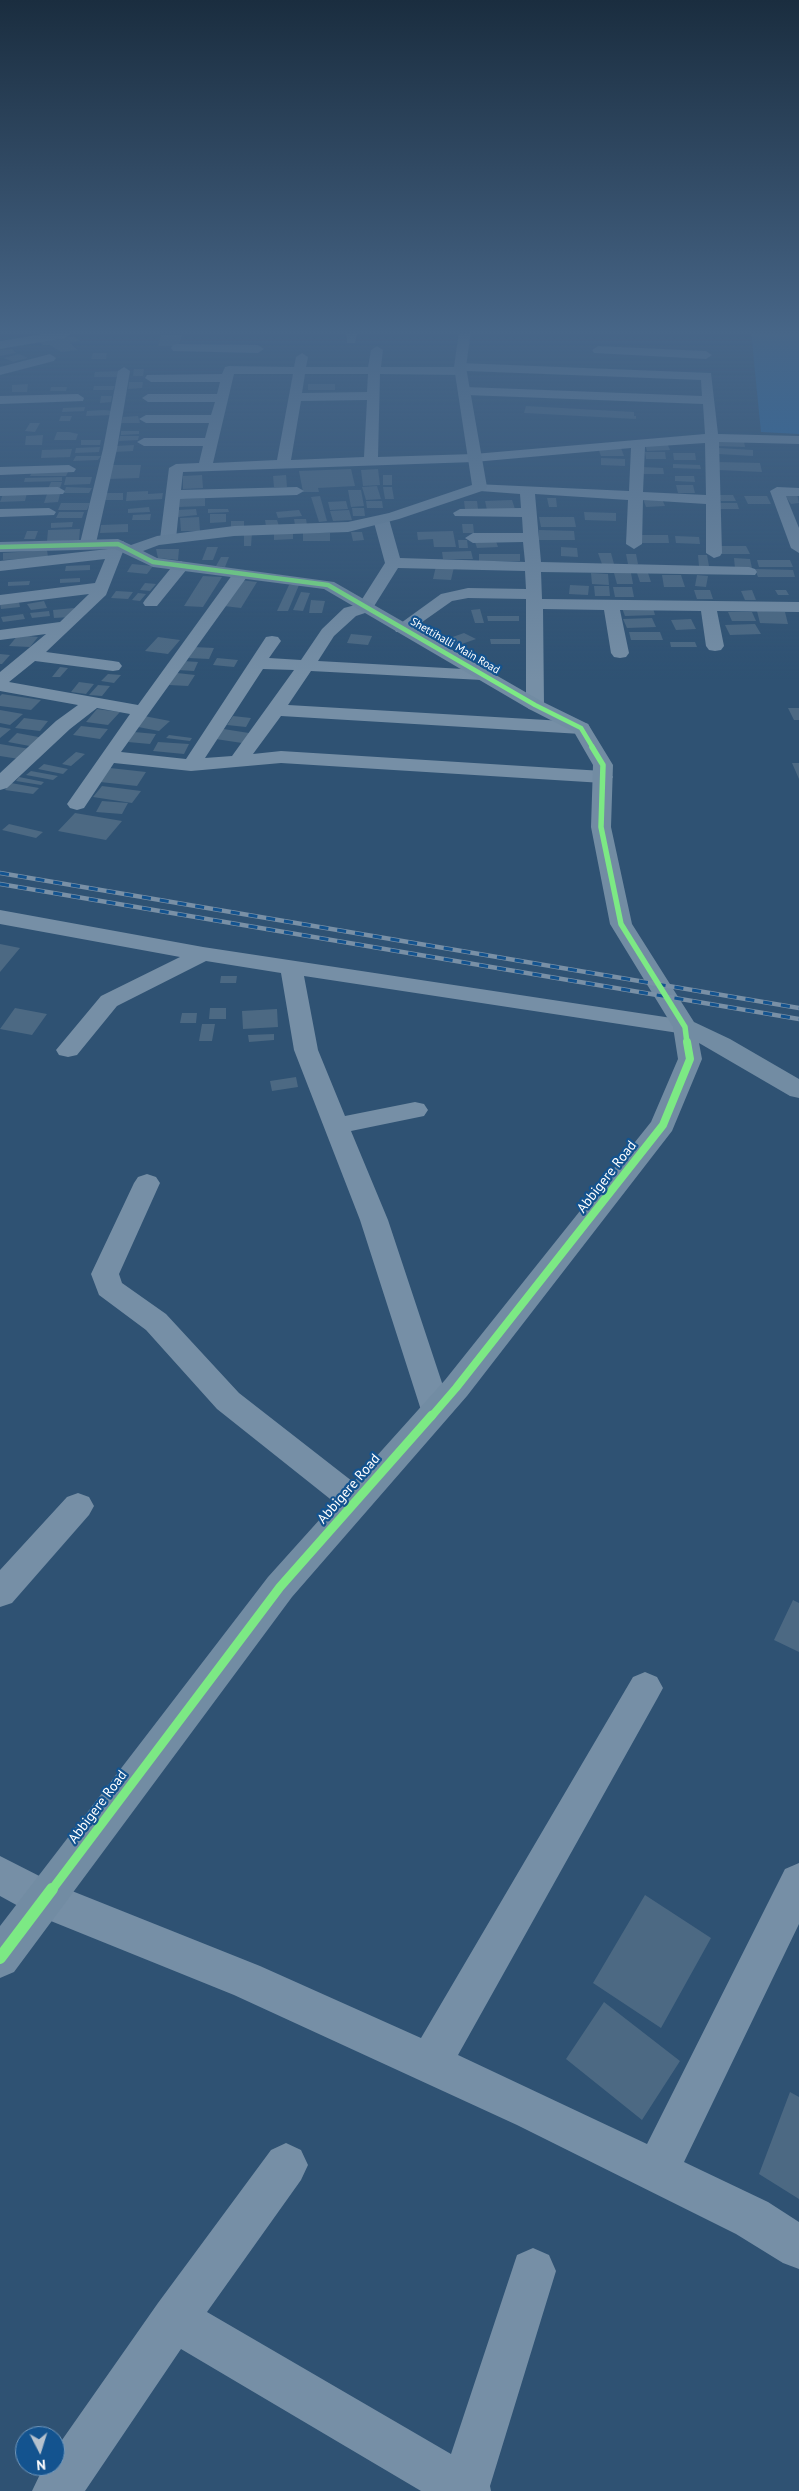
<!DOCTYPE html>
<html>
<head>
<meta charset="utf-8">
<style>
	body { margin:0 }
	#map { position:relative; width:799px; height:2491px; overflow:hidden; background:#2f5273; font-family:"PT Sans",sans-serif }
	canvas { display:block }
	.north { position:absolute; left:15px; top:2426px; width:50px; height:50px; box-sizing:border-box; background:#13538f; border:1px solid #7198bc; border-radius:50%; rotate:175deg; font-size:14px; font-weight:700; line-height:20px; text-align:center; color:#fff }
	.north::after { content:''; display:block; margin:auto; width:18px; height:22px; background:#b6c2ce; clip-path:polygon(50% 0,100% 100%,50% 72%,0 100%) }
</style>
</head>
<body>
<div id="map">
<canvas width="799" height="2491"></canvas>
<div class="north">N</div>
</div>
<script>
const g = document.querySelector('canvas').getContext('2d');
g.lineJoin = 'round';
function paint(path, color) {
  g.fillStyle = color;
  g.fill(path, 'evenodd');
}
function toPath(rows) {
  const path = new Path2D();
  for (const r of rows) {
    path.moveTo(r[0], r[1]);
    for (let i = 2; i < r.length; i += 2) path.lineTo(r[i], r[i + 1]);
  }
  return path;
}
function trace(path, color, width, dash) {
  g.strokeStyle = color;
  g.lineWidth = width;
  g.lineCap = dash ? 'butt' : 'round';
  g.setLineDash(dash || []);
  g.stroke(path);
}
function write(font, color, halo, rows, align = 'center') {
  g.font = font + ' "PT Sans",sans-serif';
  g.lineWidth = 4.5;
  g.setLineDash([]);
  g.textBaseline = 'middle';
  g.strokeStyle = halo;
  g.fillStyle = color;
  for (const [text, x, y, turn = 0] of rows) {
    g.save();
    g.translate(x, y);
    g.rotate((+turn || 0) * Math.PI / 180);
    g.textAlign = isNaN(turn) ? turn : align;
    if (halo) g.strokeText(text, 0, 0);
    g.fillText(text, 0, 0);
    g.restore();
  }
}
const green = toPath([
	[751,331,799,331,799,434,761,432]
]);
const building = toPath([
	[165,331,188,331,188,334,164,334],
	[161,335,182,335,179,346,158,346],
	[74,336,80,341,70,343,78,350,61,352,50,345,43,345,38,341],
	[12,349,16,353,0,356,0,350],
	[93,353,107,353,106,359,91,359],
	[19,354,28,358,13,362,4,358],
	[134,369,144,369,143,376,133,376],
	[119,371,118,377,94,377,95,372],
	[129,382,143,382,142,388,128,389],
	[28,384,27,392,12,392,12,385],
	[308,384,335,384,335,390,308,390],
	[94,386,115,386,113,390,93,390],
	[51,387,67,387,66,391,50,391],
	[101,396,112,396,111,402,100,403],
	[526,406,634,412,634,416,636,416,636,419,524,413],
	[85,407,84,411,62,412,63,408],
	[104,410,113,411,112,415,86,416,87,411],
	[61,416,72,416,70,421,59,421],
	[138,416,140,423,121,423,123,417],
	[30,423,40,423,35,432,25,431],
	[121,431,139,431,139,434,121,435],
	[57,432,69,432,78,434,76,440,54,440],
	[43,435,42,445,25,445,26,436],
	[120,436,139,436,138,440,119,441],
	[81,440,101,440,100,445,81,445],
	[717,440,744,441,745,447,717,446],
	[667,443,670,450,647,451,645,444],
	[134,445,133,451,114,452,115,446],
	[100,447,99,452,75,453,76,448],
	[598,448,621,448,624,456,601,456],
	[719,448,753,450,753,456,719,454],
	[72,449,70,457,41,458,42,450],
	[645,452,665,452,666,459,646,459],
	[673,453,695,453,696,460,674,460],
	[76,456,101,456,98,460,73,461],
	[601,458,625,459,625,466,601,465],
	[717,462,760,463,762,472,719,470],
	[673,464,700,465,701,469,673,468],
	[110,465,141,465,139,478,107,479],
	[642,467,663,468,664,474,643,474],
	[351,469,355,486,318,488,319,492,303,492,299,471],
	[378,469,380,485,363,486,361,470],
	[32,472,68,472,66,476,30,476],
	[202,475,203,488,183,489,183,476],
	[286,475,287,487,274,487,273,476],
	[383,475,392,475,392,485,383,485],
	[675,476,694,476,695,482,675,481],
	[62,477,62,481,24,482,25,478],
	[66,477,92,477,90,484,64,485],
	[51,482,62,482,59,491,47,491],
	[676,485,693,485,695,493,678,493],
	[377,486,381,499,366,500,362,487],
	[66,487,92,488,89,493,64,493],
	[383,487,392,487,394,499,385,499],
	[348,490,361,490,364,506,351,507],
	[148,491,148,494,163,493,162,499,126,501,127,492],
	[27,493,25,501,0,502,3,494],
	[105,493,123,493,123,500,104,500],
	[47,494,60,494,58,502,44,503],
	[784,494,797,494,799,503,791,504],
	[718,495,733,495,736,501,721,501],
	[320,496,327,521,319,522,311,497],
	[744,496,767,496,771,504,748,504],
	[205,498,205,506,178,507,179,499],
	[547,498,556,498,557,507,549,507],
	[643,499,662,499,665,506,646,507],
	[512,500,515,509,487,510,485,501],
	[346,501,348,509,330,510,328,502],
	[366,501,382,501,383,508,367,508],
	[464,501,477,501,478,509,465,509],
	[61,503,90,503,87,510,58,510],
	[717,503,737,503,739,509,719,509],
	[149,507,150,512,128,513,128,509],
	[352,508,364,508,365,516,353,516],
	[196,509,197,515,178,517,177,510],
	[208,509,228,509,229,512,208,513],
	[299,510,302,516,278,518,276,512],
	[349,510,352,520,333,521,330,511],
	[59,512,84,512,82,518,56,518],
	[584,512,616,513,616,521,585,520],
	[151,514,150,520,132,520,133,515],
	[210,514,226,514,226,522,210,523],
	[199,517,200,531,181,531,180,518],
	[539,517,574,517,576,527,541,527],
	[294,519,306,519,307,525,295,525],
	[265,520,277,520,279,526,266,526],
	[231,521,244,521,244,526,231,527],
	[73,522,72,527,51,528,51,523],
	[128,524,128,532,100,533,101,525],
	[462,524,473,524,474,533,463,533],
	[80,529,79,540,47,542,48,530],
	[539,530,574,531,575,540,539,540],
	[27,531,38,531,35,539,24,539],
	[453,531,456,547,434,547,433,539,418,540,417,532],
	[274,532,293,532,293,539,274,540],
	[351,532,362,532,364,540,353,541],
	[252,533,251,546,244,546,244,534],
	[303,533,330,533,330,541,303,541],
	[641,535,668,535,669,543,642,543],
	[675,536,699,537,700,544,676,543],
	[495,538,498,547,477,548,474,539],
	[458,540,467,540,468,548,459,548],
	[717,546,746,546,750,554,720,554],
	[207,547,218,547,213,560,202,560],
	[561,547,577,548,578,557,561,556],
	[156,549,179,549,178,560,158,558],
	[47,550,48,557,3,560,3,553],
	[471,551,473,559,443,559,442,552],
	[598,553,611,553,614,564,602,564],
	[479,554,520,554,520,561,479,561],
	[626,554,636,554,638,564,628,564],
	[698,555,707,555,709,566,699,566],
	[221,557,229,557,225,567,216,566],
	[734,558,750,559,752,568,735,568],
	[757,560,790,560,793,567,759,567],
	[132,564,153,566,147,574,127,572],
	[90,565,90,570,65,571,66,566],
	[436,566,454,567,451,580,433,579],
	[755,569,793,570,795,577,758,577],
	[591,573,608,574,609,585,592,584],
	[614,573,631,573,633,584,617,584],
	[637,573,648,573,651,582,640,582],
	[662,575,681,575,685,587,664,587],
	[697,575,708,576,706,587,695,586],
	[203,576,222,577,203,607,184,606],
	[80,578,80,582,60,583,60,579],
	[240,580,257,582,241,608,224,606],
	[30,581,29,585,8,586,8,582],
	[145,583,156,584,150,591,140,590],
	[289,585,299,585,288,611,277,611],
	[570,585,589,586,588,595,569,594],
	[594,586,609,586,610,596,595,596],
	[613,587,632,587,634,597,615,597],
	[694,590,710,590,713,599,697,599],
	[752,590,756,600,745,600,741,591],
	[775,590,786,590,789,595,778,595],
	[116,591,133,592,128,599,111,598],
	[301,592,310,593,303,611,293,610],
	[138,593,146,594,140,601,132,600],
	[311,600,325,601,322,613,309,613],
	[44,601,47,608,31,610,27,604],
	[19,602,20,607,1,609,0,604],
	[74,608,70,617,54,618,53,610],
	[622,608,653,608,655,615,625,616],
	[480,609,484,623,475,623,471,610],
	[49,611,50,616,32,618,30,613],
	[757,611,785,612,788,624,760,623],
	[728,612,752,612,756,621,732,621],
	[23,614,25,619,3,622,1,617],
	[487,616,519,616,519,621,488,621],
	[652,618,656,627,627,628,623,619],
	[691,619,696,629,676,630,671,620],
	[755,624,761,634,730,635,725,625],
	[629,632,660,632,663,640,631,640],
	[464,633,476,639,456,646,444,640],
	[351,634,372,636,368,645,347,643],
	[18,635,38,637,30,647,9,646],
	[158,637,180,640,168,654,145,651],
	[490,639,520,639,520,644,491,644],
	[670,642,695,642,697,647,671,647],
	[194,647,214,648,209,659,189,658],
	[0,654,10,655,2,664,0,664],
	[217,658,238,660,234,667,213,665],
	[183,661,198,662,194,671,178,670],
	[60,667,68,668,60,677,52,677],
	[177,673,195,675,188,686,169,685],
	[108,674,121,675,114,683,101,681],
	[79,682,94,684,86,694,71,692],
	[98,685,110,686,102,696,89,695],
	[2,694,41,700,31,710,0,706,0,696],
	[788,708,799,708,799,720,794,720],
	[97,709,120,712,108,725,86,722],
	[0,710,23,714,10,725,0,723],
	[144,716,170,721,159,731,133,726],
	[233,716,251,718,246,727,227,725],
	[24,718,48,721,40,731,15,728],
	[81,726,108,729,100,739,73,735],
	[0,727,11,729,0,738],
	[217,728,249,733,242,743,209,738],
	[134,732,156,734,150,744,128,742],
	[17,733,44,738,35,747,8,742],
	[169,735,192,738,190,741,166,738],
	[158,742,189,744,184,754,153,751],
	[0,744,30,749,19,759,0,756],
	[76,752,85,754,71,766,62,764],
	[792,763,799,763,799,779],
	[44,764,68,769,63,774,38,769],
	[110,768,146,772,137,786,100,782],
	[31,771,58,776,53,780,26,775],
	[19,777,44,782,41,785,16,781],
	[11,783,39,788,33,794,5,790],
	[102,786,141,791,132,803,93,797],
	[102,801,128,803,122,814,96,812],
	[75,813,122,821,106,840,58,831],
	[9,824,43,832,36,838,2,830],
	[0,944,20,948,0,972],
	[221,976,237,976,236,983,220,983],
	[15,1008,47,1014,32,1035,0,1029],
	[210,1008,226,1008,226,1019,209,1019],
	[277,1009,278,1027,243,1029,242,1011],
	[182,1013,197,1013,196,1023,180,1023],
	[202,1024,215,1024,212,1041,199,1041],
	[274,1034,274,1040,249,1042,248,1035],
	[296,1077,298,1087,272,1091,270,1081],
	[793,1600,799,1603,799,1652,774,1640],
	[645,1895,711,1938,661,2028,593,1983],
	[604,2002,680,2061,642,2120,566,2059],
	[790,2092,799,2097,799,2199,759,2174]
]);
const street = toPath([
	[60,331,68,331,71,334,65,338,0,349,0,341,60,331],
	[346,331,358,331,355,343,347,343,346,331],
	[177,344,258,345,264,349,258,353,173,351,171,348,173,345,177,344],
	[377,346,383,350,381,367,454,367,460,363,711,373,718,434,799,436,799,444,719,442,722,553,720,556,714,558,706,553,706,504,643,500,642,544,634,549,626,544,628,500,535,494,541,562,749,567,755,569,757,572,755,575,541,572,542,599,799,602,799,612,717,611,724,646,721,650,715,651,709,650,706,646,701,611,620,610,629,653,626,657,620,658,614,657,611,653,604,610,543,609,544,705,541,709,535,710,529,709,526,705,526,599,468,598,452,601,408,632,396,632,394,628,441,594,468,588,526,589,525,571,398,568,371,611,356,616,334,636,318,661,482,670,488,671,491,675,488,679,482,680,311,671,288,705,581,722,588,724,590,728,588,732,581,734,281,716,253,754,281,751,603,771,610,773,613,777,610,781,603,783,281,763,191,771,114,763,84,808,77,810,70,808,67,804,130,714,97,708,70,729,7,788,0,790,0,773,56,721,78,705,0,691,0,672,46,634,0,640,0,630,60,622,89,594,0,605,0,595,95,583,105,559,0,571,0,561,108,549,113,541,123,541,126,544,106,595,46,652,113,661,119,662,122,666,119,670,113,671,35,661,9,682,138,705,235,571,247,571,249,574,121,752,186,759,266,637,272,636,278,637,281,641,269,658,301,660,322,629,344,608,359,604,385,563,373,519,376,516,386,516,389,519,400,558,525,562,523,542,473,543,465,538,473,533,523,533,522,517,455,516,453,513,460,509,521,508,520,494,480,491,475,490,473,487,475,484,629,491,631,448,474,462,183,472,181,490,297,487,304,491,297,495,180,499,176,539,173,542,163,542,160,539,169,468,176,464,199,463,203,446,144,446,137,442,144,438,205,438,209,423,146,423,139,419,146,415,211,415,215,402,148,402,142,398,148,394,217,394,220,382,151,382,145,378,147,375,222,374,225,367,229,366,294,367,296,357,302,353,308,357,306,367,368,367,371,350,377,346],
	[467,371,701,380,702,396,466,387,460,391,466,395,703,404,705,434,474,454,378,457,380,374,461,375,467,371],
	[234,374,293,374,277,460,213,463,234,374],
	[305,374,368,374,367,392,302,393,305,374],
	[367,400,364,457,291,460,301,401,367,400],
	[705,443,706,495,643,492,645,447,705,443],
	[263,669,294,670,232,756,205,758,263,669],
	[598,346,706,351,712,355,706,359,594,353,592,350,598,346],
	[50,354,56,358,54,361,0,375,0,367,50,354],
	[124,367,130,371,117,449,96,543,88,548,80,543,103,449,118,371,124,367],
	[78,394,84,398,83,401,0,404,0,396,78,394],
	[69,465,76,469,74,472,0,475,0,467,69,465],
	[58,487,65,491,63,494,0,496,0,488,58,487],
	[777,487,799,488,799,496,786,496,799,528,799,553,791,548,770,491,777,487],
	[49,508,56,512,54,515,0,517,0,509,49,508],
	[181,561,189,566,187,569,157,606,145,606,143,603,145,600,175,563,181,561],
	[0,910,203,947,685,1020,693,1022,697,1027,693,1032,685,1034,304,976,318,1050,345,1116,415,1102,424,1104,428,1110,424,1116,351,1131,388,1220,451,1410,447,1418,436,1422,425,1418,421,1410,360,1220,294,1050,281,973,206,961,117,1006,77,1055,68,1057,59,1055,56,1050,101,996,180,957,0,924,0,910],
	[147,1174,156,1177,160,1183,119,1274,122,1283,166,1314,239,1393,366,1492,371,1501,366,1510,355,1514,344,1510,217,1409,146,1330,99,1295,91,1274,134,1183,138,1177,147,1174],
	[78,1493,89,1497,94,1506,89,1515,12,1603,0,1607,0,1570,67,1497,78,1493],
	[645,1672,657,1677,663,1688,657,1699,458,2055,647,2144,785,1869,799,1863,799,1924,684,2162,768,2202,799,2222,799,2269,783,2263,736,2234,517,2125,234,1995,31,1913,0,1896,0,1856,57,1885,260,1966,421,2038,633,1677,645,1672],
	[286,2143,301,2150,308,2165,301,2180,207,2312,451,2454,517,2255,533,2248,549,2255,556,2271,490,2486,491,2491,421,2491,181,2349,85,2491,32,2491,44,2466,55,2466,55,2450,158,2303,271,2150,286,2143]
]);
const secondary = toPath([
	[459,331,471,331,466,367,487,487,485,490,399,519,348,532,234,536,159,545,143,551,157,558,334,582,541,701,588,724,613,765,611,827,632,924,694,1022,730,1039,799,1079,799,1098,790,1096,699,1043,702,1059,672,1131,467,1396,292,1597,14,1972,0,1978,0,1926,268,1577,445,1380,651,1122,678,1059,673,1027,610,924,591,827,593,765,574,732,529,709,324,589,153,567,115,549,0,552,0,542,118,539,131,545,157,536,234,526,348,522,389,513,472,485,454,367,459,331]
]);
const rail = toPath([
	[0,873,799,1008],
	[0,884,799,1019]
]);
const cyclewayFar4 = toPath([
	[0,547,118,544,153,562,328,585,535,705,581,728,593,748]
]);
const cyclewayFar3 = toPath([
	[592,747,603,765,601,827,621,924,685,1027,687,1043]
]);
const cyclewayFar2 = toPath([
	[431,1417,456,1388,663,1125,690,1059,687,1042]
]);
const cyclewayFar1 = toPath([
	[51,1891,280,1587,432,1415]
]);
const cycleway = toPath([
	[0,1958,52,1889]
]);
const farStreetnames = [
	["Shettihalli Main Road",455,646,30]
];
const streetNames = [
	["Abbigere Road",607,1177,-52],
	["Abbigere Road",349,1489,-49],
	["Abbigere Road",98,1807,-53]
];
paint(green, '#2669a6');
paint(building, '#4c6983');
paint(street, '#768fa6');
paint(secondary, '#728ca3');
trace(rail, '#7990a6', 4.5);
trace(rail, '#13538f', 3, [9]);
trace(cyclewayFar4, '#7ce984', 4.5);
trace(cyclewayFar3, '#7ce984', 5.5);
trace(cyclewayFar2, '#7ce984', 8);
trace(cyclewayFar1, '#7ce984', 9);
trace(cycleway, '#7ce984', 12);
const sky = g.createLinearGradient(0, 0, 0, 680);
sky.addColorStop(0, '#1a2d3f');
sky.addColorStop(0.49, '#476688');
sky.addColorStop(1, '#47668800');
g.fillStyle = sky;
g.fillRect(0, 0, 799, 680);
write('11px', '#fff', '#13538f', farStreetnames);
write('14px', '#fff', '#13538f', streetNames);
</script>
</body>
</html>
